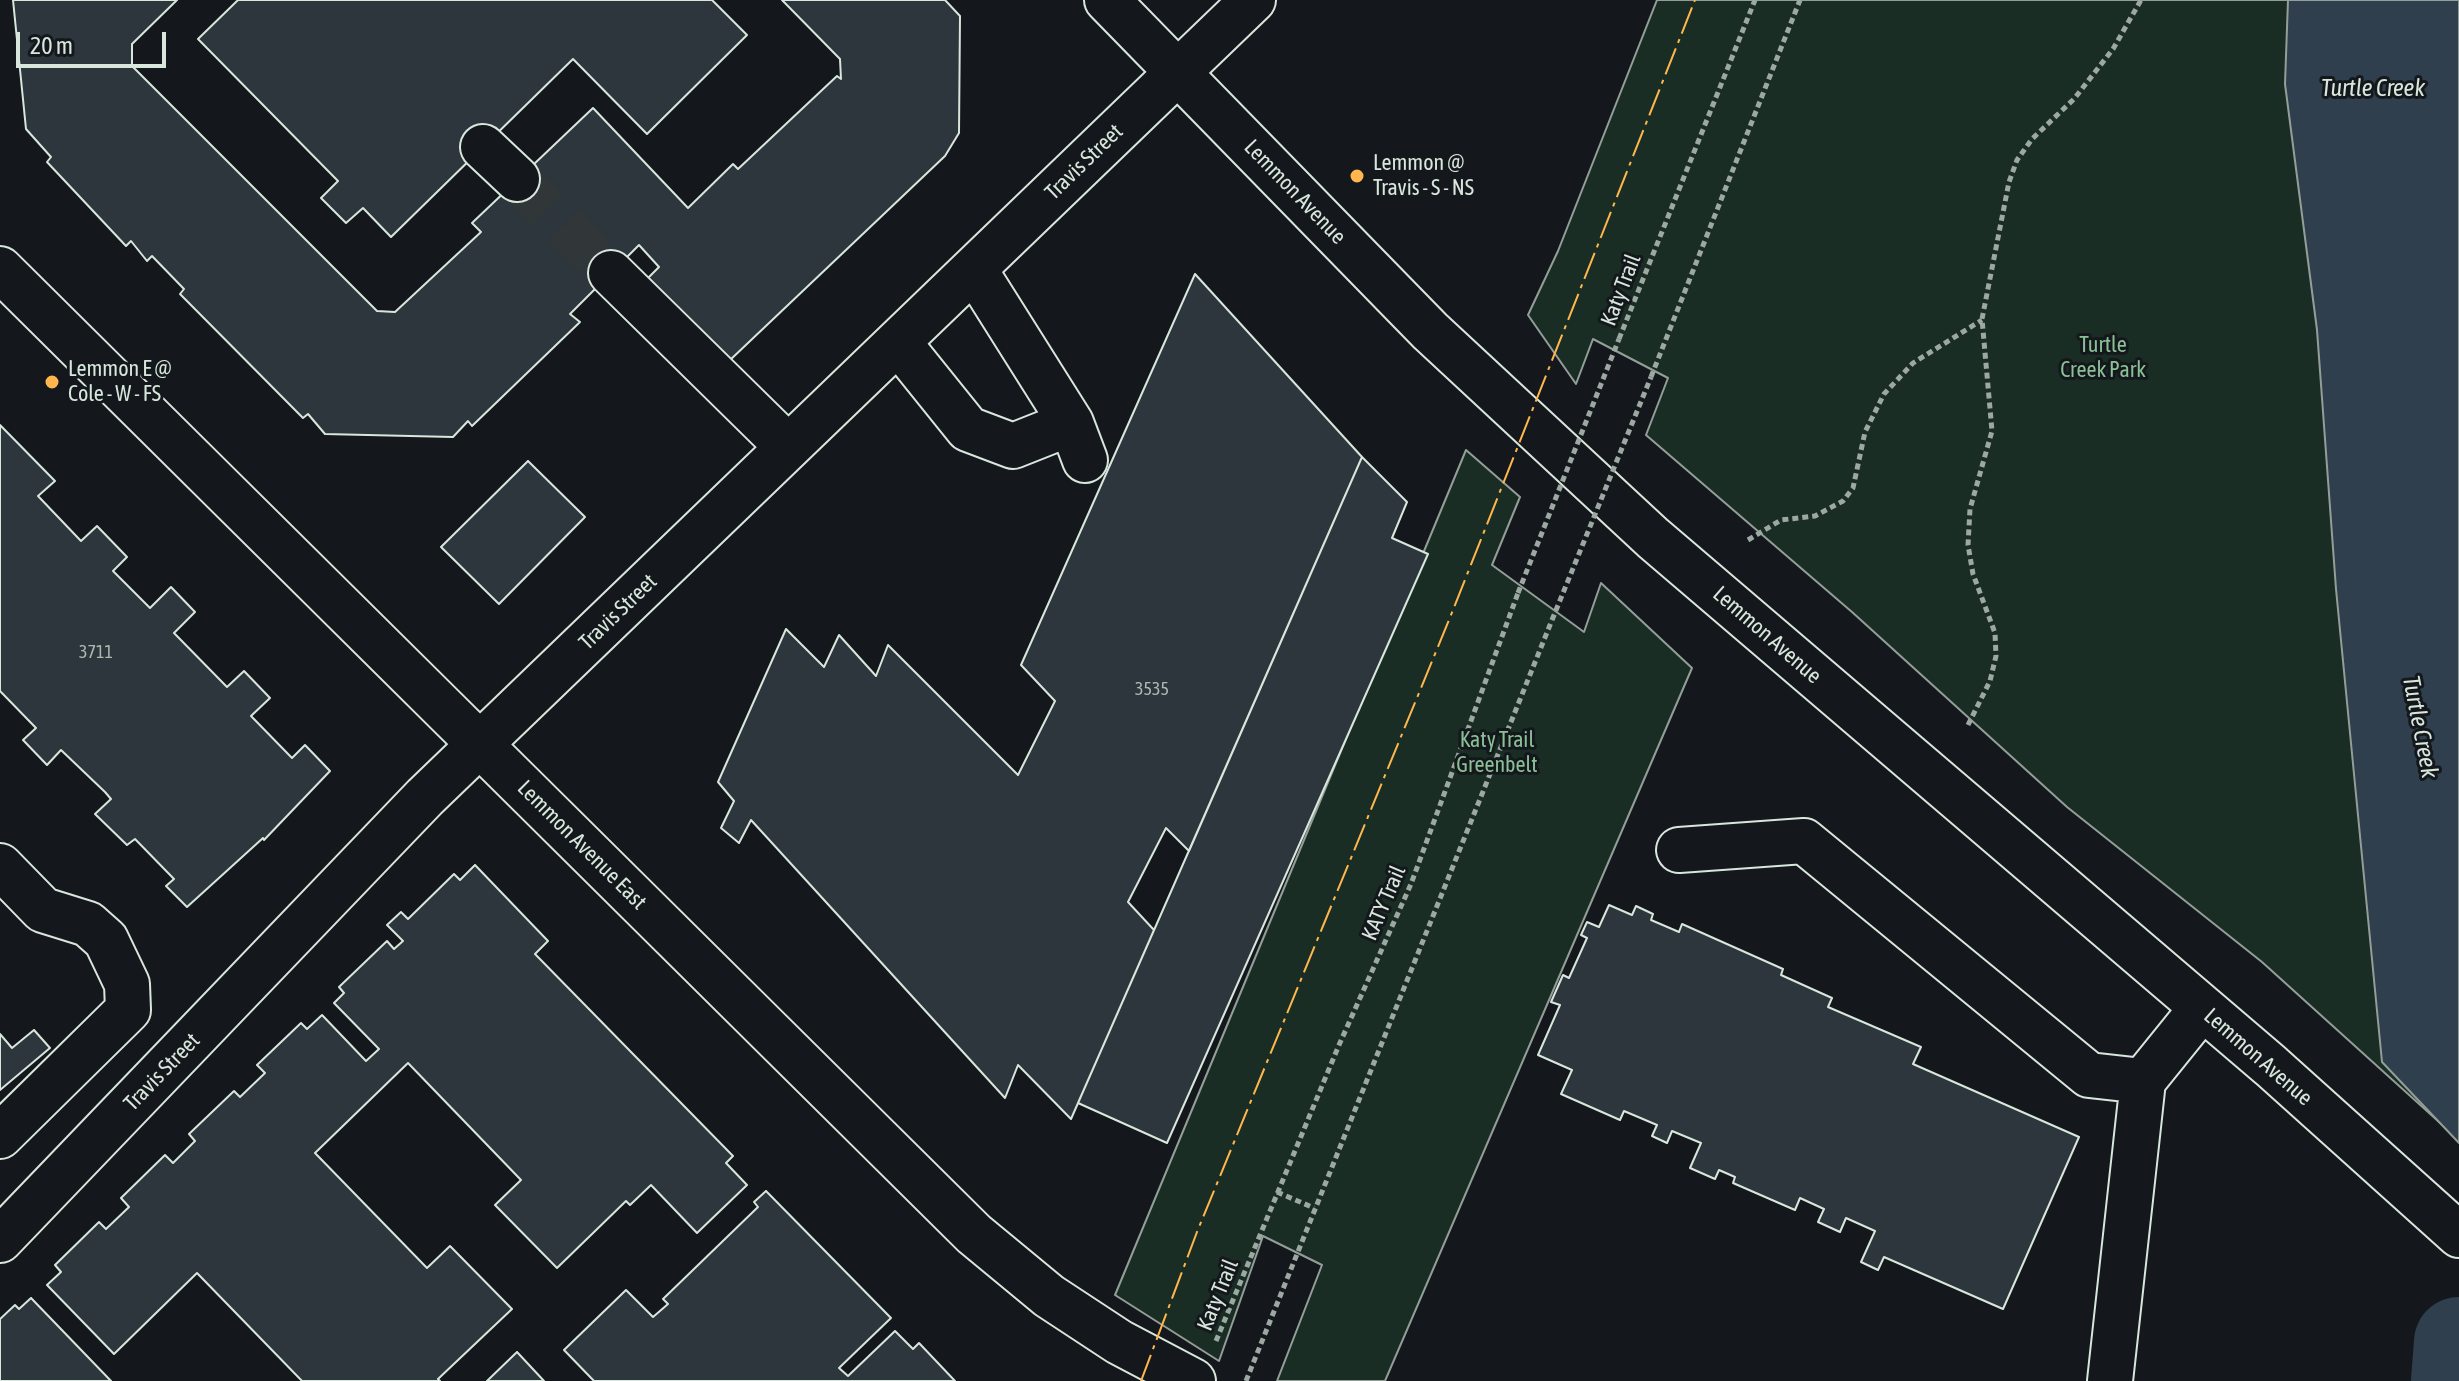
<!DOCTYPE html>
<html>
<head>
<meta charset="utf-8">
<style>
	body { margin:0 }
	#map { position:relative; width:2459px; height:1381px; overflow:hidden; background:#14181c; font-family:"Asap Condensed",sans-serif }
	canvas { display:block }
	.scale { position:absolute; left:16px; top:32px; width:150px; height:36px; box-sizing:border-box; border:4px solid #d8e6dc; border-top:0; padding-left:10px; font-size:24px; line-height:28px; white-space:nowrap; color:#d8e6dc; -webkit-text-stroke:6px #14181c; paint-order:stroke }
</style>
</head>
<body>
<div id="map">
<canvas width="2459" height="1381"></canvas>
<div class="scale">20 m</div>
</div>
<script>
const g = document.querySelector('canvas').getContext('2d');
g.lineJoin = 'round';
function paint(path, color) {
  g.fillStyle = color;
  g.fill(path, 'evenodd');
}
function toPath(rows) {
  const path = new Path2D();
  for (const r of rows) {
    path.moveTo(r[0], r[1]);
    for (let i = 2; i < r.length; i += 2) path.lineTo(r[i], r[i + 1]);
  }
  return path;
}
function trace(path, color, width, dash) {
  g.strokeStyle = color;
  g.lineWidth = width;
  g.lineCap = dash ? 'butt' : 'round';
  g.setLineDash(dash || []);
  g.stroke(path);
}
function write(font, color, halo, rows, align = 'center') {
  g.font = font + ' "Asap Condensed",sans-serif';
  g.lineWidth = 6;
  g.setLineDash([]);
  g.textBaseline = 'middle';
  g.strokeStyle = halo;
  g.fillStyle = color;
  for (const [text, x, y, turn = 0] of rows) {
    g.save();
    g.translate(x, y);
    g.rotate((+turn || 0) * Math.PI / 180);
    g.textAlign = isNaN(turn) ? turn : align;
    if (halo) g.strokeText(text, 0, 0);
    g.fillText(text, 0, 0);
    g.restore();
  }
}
const green = toPath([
	[1657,0,2459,0,2459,1140,2262,962,2067,807,1852,612,1646,435,1668,378,1593,339,1576,384,1528,315,1558,251,1657,0],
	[1466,450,1520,497,1492,565,1584,632,1601,583,1692,668,1385,1381,1277,1381,1322,1265,1263,1236,1219,1361,1115,1295,1466,450]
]);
const water = toPath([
	[2288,0,2459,0,2459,1143,2382,1062,2336,589,2317,330,2285,84,2288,0]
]);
const river = toPath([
	[2456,1381,2459,1342]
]);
const building = toPath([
	[13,0,177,0,132,44,132,66,377,311,395,312,481,232,472,223,593,108,688,208,733,164,738,169,837,76,841,79,840,59,782,0,945,0,960,16,959,133,945,156,729,361,648,278,659,267,639,245,570,314,580,322,472,426,468,421,453,437,325,434,308,414,303,418,180,294,184,289,152,256,147,261,131,241,126,246,47,162,51,157,26,129,13,0],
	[238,0,712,0,747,35,647,134,573,59,391,237,363,208,346,223,321,198,338,181,198,39,238,0],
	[1195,274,1362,457,1189,851,1166,828,1128,902,1154,930,1071,1119,1018,1065,1005,1098,751,820,739,843,721,828,734,801,718,782,786,629,824,667,839,635,876,676,888,645,1018,775,1055,701,1021,665,1195,274],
	[0,425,55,481,38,496,81,541,97,526,127,557,113,571,150,608,171,587,195,612,174,633,227,687,244,671,270,698,251,716,292,758,305,745,330,771,264,840,263,838,187,907,166,886,174,879,135,839,127,845,95,814,111,799,105,792,61,750,47,765,23,740,36,728,0,691,0,425],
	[1362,457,1407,502,1392,538,1428,554,1167,1143,1078,1103,1362,457],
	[528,461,585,517,499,604,441,547,528,461],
	[475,865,548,941,535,954,733,1156,726,1163,747,1185,697,1233,651,1185,630,1205,626,1201,557,1268,495,1205,521,1180,408,1063,315,1153,427,1268,450,1246,512,1309,438,1379,440,1381,302,1381,197,1273,114,1354,47,1285,61,1272,55,1265,99,1222,106,1229,129,1207,121,1198,165,1155,173,1163,195,1141,189,1134,234,1091,240,1097,265,1073,257,1065,301,1023,307,1029,322,1015,366,1061,379,1049,334,1003,344,993,339,987,387,941,394,949,403,941,387,925,401,912,408,919,454,874,460,880,475,865],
	[1609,905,1632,915,1636,906,1653,914,1651,920,1679,932,1682,924,1783,969,1781,975,1832,998,1828,1007,1921,1047,1913,1064,2079,1137,2003,1309,1884,1257,1878,1270,1861,1262,1875,1231,1846,1218,1840,1232,1818,1222,1824,1209,1800,1198,1795,1210,1733,1183,1735,1177,1719,1170,1715,1179,1690,1168,1701,1143,1672,1131,1667,1143,1652,1136,1657,1125,1624,1111,1620,1120,1561,1094,1572,1070,1538,1055,1560,1005,1551,1002,1563,975,1569,978,1587,938,1581,935,1587,922,1599,927,1609,905],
	[34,1030,50,1048,0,1090,0,1034,12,1048,34,1030],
	[766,1191,891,1318,839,1368,848,1376,895,1331,913,1349,919,1343,955,1381,594,1381,564,1350,626,1290,653,1317,668,1304,663,1299,758,1207,754,1202,766,1191],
	[31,1298,111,1381,0,1381,0,1319,15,1305,19,1309,31,1298],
	[517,1352,544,1381,487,1381,517,1352]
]);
const minorTunnel = toPath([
	[517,179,611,273]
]);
const path = toPath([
	[1619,339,1755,0],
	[1651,377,1800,0],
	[1748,540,1781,520,1815,516,1843,501,1853,488,1865,432,1884,394,1913,363,1982,320],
	[1968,725,1990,681,1996,656,1995,633,1973,574,1968,545,1970,509,1992,431,1982,319,2009,182,2017,160,2032,139,2074,99,2113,49,2141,0],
	[1277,1192,1314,1208],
	[1216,1341,1339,1045,1411,884,1518,593],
	[1246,1381,1552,620]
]);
const minor = toPath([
	[483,147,517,179],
	[974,269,1071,423,1085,460],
	[611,273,788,447],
	[898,342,968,429,1013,446,1071,423],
	[1679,850,1804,841,2089,1075,2143,1081],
	[0,866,43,910,88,924,106,940,127,984,128,1010,0,1136],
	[0,1240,425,797,1253,0],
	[2110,1381,2143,1081,2202,1008]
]);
const major = toPath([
	[1107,0,1430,331,1653,538,2271,1066,2459,1235],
	[0,269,974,1234,1049,1296,1119,1342,1193,1381]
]);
const pathBridge = toPath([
	[1518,593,1619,339],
	[1552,620,1651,377]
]);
const power = toPath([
	[1141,1381,1197,1232,1449,620,1695,0]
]);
const markers = [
	[1357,176,8,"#ffb74d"],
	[52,382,8,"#ffb74d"]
];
const numberNames = [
	["3711",96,652],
	["3535",1152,689]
];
const streetNames = [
	["Travis Street",1084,162,-44],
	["Lemmon Avenue",1295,192,46],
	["Katy Trail",1621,290,-69],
	["Travis Street",618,612,-44],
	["Lemmon Avenue",1767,635,41],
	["Lemmon Avenue East",582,845,45],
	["KATY Trail",1384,903,-67],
	["Lemmon Avenue",2258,1057,41],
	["Travis Street",162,1072,-46],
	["Katy Trail",1218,1295,-68]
];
const poiNames = [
	["Lemmon @",1373,163],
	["Travis - S - NS",1373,188],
	["Lemmon E @",68,369],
	["Cole - W - FS",68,394]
];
const parkNames = [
	["Turtle",2103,345],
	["Creek Park",2103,370],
	["Katy Trail",1497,740],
	["Greenbelt",1497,765]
];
const waterNames = [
	["Turtle Creek",2373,88],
	["Turtle Creek",2420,727,79]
];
paint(green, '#1a2d24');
trace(green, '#939e99', 2);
paint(water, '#2f3f4d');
trace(water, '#939e99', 2);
trace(river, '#2f3f4d', 90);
paint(building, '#2c363c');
trace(building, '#d8e6dc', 2);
trace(minorTunnel, '#313739', 44, [44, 22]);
trace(minor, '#d8e6dc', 48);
trace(major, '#d8e6dc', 48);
trace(path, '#9da8a2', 5, [6, 4]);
trace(minor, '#14181c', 44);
trace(major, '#14181c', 44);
trace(pathBridge, '#9da8a2', 5, [6, 4]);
trace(power, '#ffb74d', 2, [28, 6, 4, 6]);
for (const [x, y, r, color] of markers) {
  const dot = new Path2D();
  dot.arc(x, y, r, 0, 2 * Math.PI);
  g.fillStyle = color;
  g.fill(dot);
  trace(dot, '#14181c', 3);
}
write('18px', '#adbab4', null, numberNames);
write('22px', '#d8e6dc', '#14181c', streetNames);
write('22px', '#d8e6dc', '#14181c', poiNames, 'left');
write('22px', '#8ac095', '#14181c', parkNames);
write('italic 24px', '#d8e6dc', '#14181c', waterNames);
</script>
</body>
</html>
